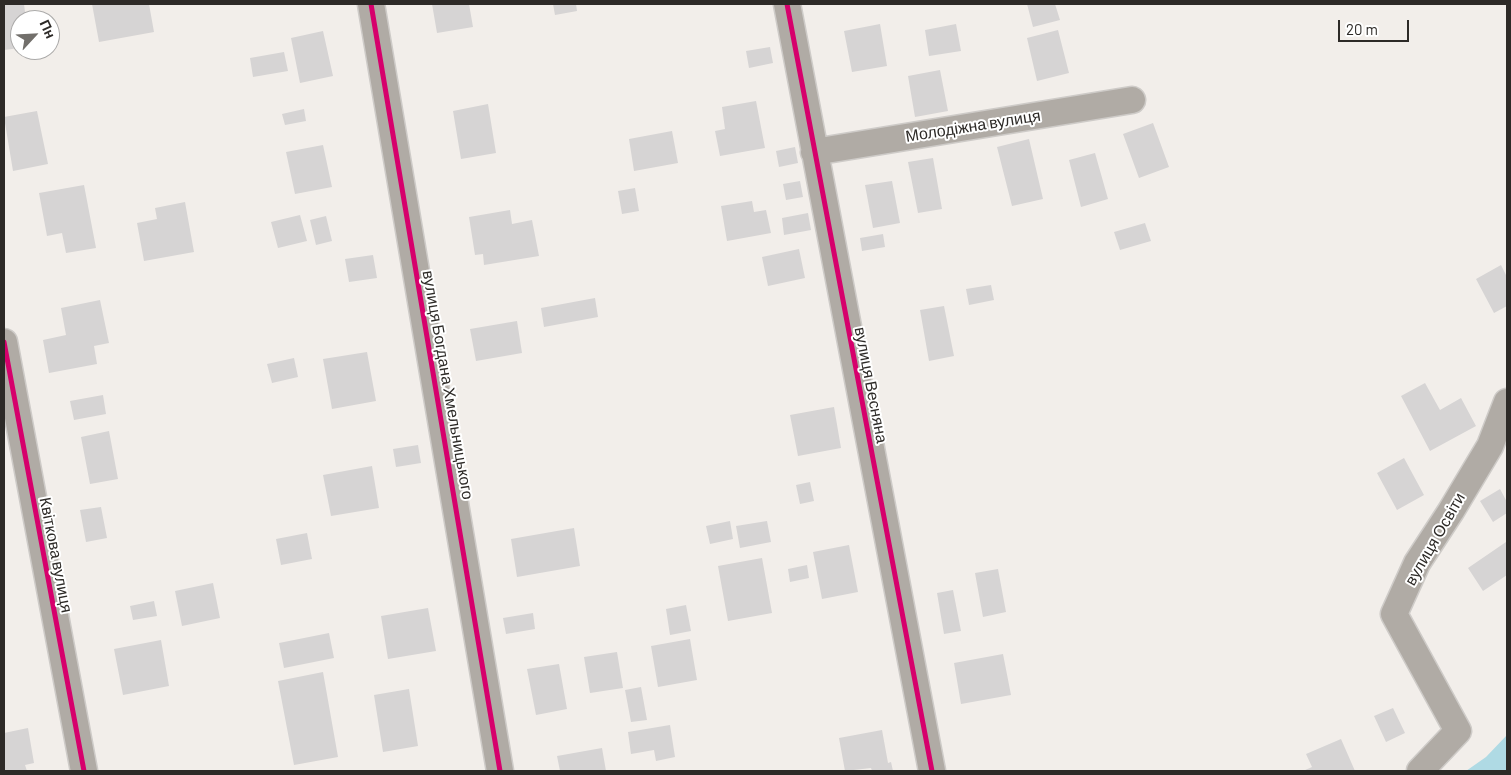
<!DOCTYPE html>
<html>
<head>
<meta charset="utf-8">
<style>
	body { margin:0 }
	#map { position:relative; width:1511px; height:775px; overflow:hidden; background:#f2eeea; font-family:Barlow,sans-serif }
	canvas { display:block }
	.frame { position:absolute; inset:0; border:5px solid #2d2a27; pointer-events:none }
	.north { position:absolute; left:10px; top:10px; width:50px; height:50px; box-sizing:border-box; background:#fff; border:1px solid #abaaa9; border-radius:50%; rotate:65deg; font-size:14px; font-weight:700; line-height:20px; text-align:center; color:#2d2a27 }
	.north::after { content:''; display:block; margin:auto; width:18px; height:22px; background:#726f6b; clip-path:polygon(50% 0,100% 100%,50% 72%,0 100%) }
	.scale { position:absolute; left:1338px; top:20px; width:71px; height:22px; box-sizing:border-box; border:2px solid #2d2a27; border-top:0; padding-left:6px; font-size:15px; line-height:18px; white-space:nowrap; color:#2d2a27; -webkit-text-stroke:4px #fff; paint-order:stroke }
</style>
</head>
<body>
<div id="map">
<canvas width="1511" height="775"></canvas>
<div class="frame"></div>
<div class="north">Пн</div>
<div class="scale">20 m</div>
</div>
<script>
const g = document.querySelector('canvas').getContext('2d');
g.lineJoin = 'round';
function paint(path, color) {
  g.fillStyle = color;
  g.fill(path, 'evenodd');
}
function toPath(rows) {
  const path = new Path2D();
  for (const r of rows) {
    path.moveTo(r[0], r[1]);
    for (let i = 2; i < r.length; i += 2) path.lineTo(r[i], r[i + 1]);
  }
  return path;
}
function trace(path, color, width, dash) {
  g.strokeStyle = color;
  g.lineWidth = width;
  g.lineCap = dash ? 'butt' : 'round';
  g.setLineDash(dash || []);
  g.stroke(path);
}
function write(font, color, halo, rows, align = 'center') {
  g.font = font + ' Barlow,sans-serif';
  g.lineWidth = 4;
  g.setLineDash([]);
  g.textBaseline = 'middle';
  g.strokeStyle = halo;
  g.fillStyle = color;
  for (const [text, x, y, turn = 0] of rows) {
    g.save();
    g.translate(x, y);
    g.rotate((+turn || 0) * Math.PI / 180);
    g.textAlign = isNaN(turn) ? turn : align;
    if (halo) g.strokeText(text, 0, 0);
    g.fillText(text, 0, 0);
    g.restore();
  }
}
const water = toPath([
	[1507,735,1507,771,1466,771,1486,757]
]);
const building = toPath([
	[4,4,24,4,26,20,20,20,20,48,4,50],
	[92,4,149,4,154,32,99,42],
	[432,4,469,4,473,27,437,33],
	[553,4,576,4,577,11,555,15],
	[1027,4,1055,4,1060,20,1033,27],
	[880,24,887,66,852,72,844,31],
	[956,24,961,51,929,56,925,30],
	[1058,30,1069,73,1037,81,1027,38],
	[323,31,333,76,300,83,291,38],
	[770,47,773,63,749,68,746,51],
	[284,52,288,71,253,77,250,58],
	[940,70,948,111,915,117,908,76],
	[756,101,765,148,720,156,715,131,725,129,722,107],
	[488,104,496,153,461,159,453,111],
	[304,109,306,121,285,125,282,114],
	[37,111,48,164,13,171,4,117],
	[1153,123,1169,167,1139,178,1123,134],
	[672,131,678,163,634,171,629,139],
	[1029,139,1043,199,1012,206,997,147],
	[323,145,332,187,295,194,286,152],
	[795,147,798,163,779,167,776,151],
	[1095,153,1108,199,1081,207,1069,160],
	[933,158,942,209,918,213,908,162],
	[800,181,803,197,786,200,783,184],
	[892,181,900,223,873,228,865,185],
	[84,185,96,248,66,253,62,233,47,236,39,193],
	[635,188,639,211,622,214,618,191],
	[752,201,754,212,766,210,771,233,727,241,721,206],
	[185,202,194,252,144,261,137,223,157,219,155,208],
	[510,210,512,224,532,220,539,256,484,265,483,254,475,255,469,217],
	[808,213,811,230,784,235,782,218],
	[300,215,307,241,278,248,271,222],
	[326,216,332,241,316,245,310,220],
	[1145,223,1151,241,1120,250,1114,232],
	[883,234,885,247,862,251,860,238],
	[799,249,805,278,768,286,762,257],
	[373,255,377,278,349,282,345,259],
	[1501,265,1507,277,1507,306,1494,313,1476,279],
	[991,285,994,300,969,305,966,289],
	[595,298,598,317,544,327,541,308],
	[100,300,109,343,94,346,97,364,49,373,43,340,66,335,61,308],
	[944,306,954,356,929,361,920,310],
	[517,321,522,353,476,361,470,329],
	[367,352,376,401,332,409,323,359],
	[294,358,298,377,272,383,267,364],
	[1425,383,1440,410,1461,398,1476,426,1430,451,1401,396],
	[103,395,106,414,74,420,70,401],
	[834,407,841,448,798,456,790,415],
	[109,431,118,479,90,484,81,437],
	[418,445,421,463,396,467,393,449],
	[1404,458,1424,495,1397,510,1377,473],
	[372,466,379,508,331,516,323,475],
	[810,482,814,501,800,504,796,485],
	[1500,489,1507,502,1507,513,1493,522,1480,501],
	[101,507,107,538,86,542,80,510],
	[730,521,733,539,710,544,706,526],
	[767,521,771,542,740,548,736,526],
	[574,528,580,566,517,577,511,539],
	[307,533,312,559,281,565,276,539],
	[1506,542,1507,545,1507,575,1483,591,1468,568],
	[849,545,858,592,822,599,813,552],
	[762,558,772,613,728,621,718,566],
	[807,565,809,578,790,582,788,569],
	[998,569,1006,612,983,617,975,573],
	[213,583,220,618,182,626,175,591],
	[953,590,961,631,944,634,937,593],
	[154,601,157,616,133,620,130,606],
	[686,605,691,631,670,635,666,609],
	[428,608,436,651,388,659,381,616],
	[533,613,535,629,506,634,503,618],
	[329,633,334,658,284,668,279,643],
	[690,639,697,680,658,687,651,646],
	[161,640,169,686,123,695,114,649],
	[617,652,623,688,590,693,584,657],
	[1003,654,1011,695,961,704,954,663],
	[559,664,567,709,536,715,527,669],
	[323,672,338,757,294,765,278,681],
	[641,687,647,720,631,722,625,690],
	[409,689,418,746,383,752,374,695],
	[1393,708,1405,733,1386,742,1374,716],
	[670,725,675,757,656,761,654,750,631,754,628,732],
	[28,728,34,763,25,765,27,771,4,771,4,733],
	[882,730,888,763,891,762,893,771,872,771,871,768,845,771,839,738],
	[1341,739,1355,771,1303,771,1312,767,1306,754],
	[602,748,606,771,560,771,557,756]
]);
const minor = toPath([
	[371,4,500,771],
	[787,4,932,771],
	[814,152,1132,100],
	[4,342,84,771],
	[1420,771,1458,731,1394,614,1417,563,1451,511,1490,446,1507,402]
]);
const cycleway = toPath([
	[371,4,500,771],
	[787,4,932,771],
	[4,342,84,771]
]);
const streetNames = [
	["Молодіжна вулиця",973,126,-9],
	["вулиця Богдана Хмельницького",448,385,80],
	["вулиця Весняна",871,385,79],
	["вулиця Освіти",1435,539,-60],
	["Квіткова вулиця",56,555,79]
];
paint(water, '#afdae4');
paint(building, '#d6d4d4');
trace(minor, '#cecbc8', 29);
trace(minor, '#b0aba5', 26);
trace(cycleway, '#d6006c', 5);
write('16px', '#2d2a27', '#fff', streetNames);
</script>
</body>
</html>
